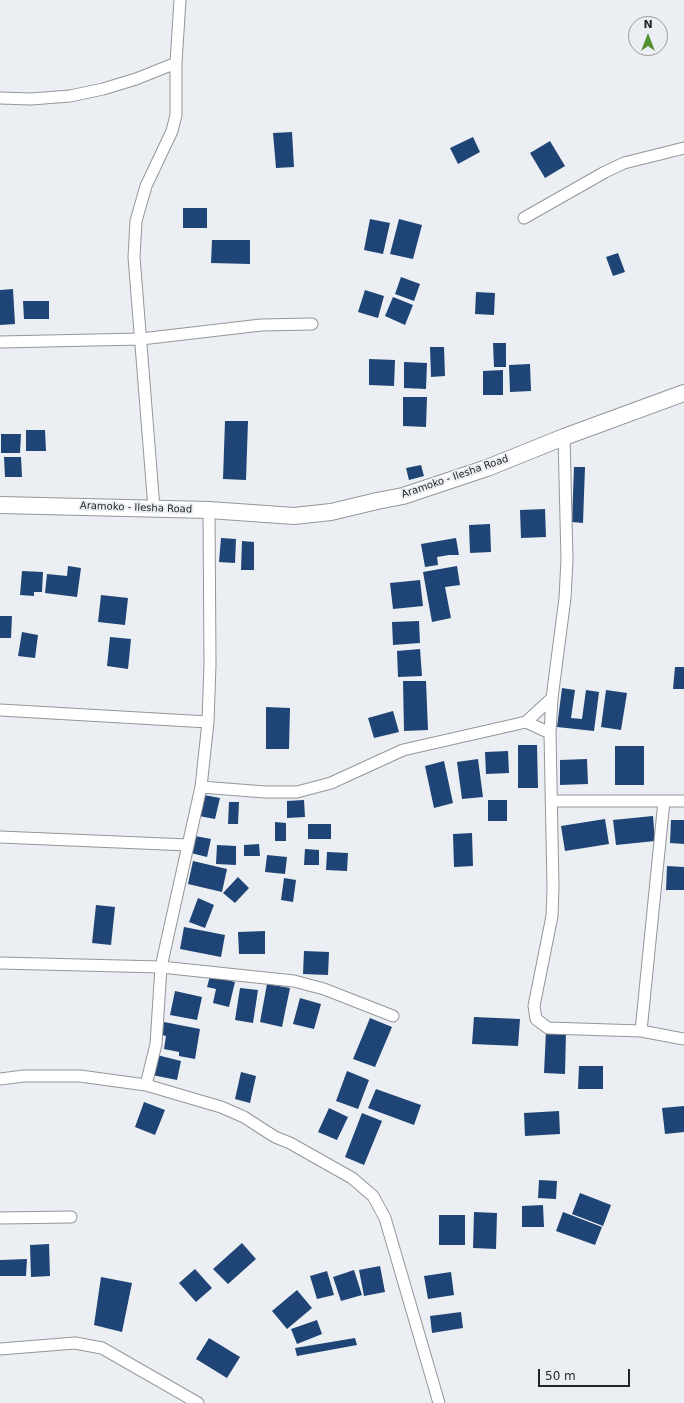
<!DOCTYPE html>
<html>
<head>
<meta charset="utf-8">
<style>
	body { margin:0 }
	#map { position:relative; width:684px; height:1403px; overflow:hidden; background:#ebeef2; font-family:"DejaVu Sans",sans-serif }
	canvas { display:block }
	.north { position:absolute; left:628px; top:16px; width:40px; height:40px; box-sizing:border-box; background:#ebeef2; border:1px solid #9b9da0; border-radius:50%; rotate:0deg; font-size:11px; font-weight:700; line-height:16px; text-align:center; color:#222425 }
	.north::after { content:''; display:block; margin:auto; width:14px; height:18px; background:#55902f; clip-path:polygon(50% 0,100% 100%,50% 72%,0 100%) }
	.scale { position:absolute; left:538px; top:1369px; width:92px; height:18px; box-sizing:border-box; border:2px solid #222425; border-top:0; padding-left:5px; font-size:12px; line-height:14px; white-space:nowrap; color:#222425; -webkit-text-stroke:3px #ebeef2; paint-order:stroke }
</style>
</head>
<body>
<div id="map">
<canvas width="684" height="1403"></canvas>
<div class="north">N</div>
<div class="scale">50 m</div>
</div>
<script>
const g = document.querySelector('canvas').getContext('2d');
g.lineJoin = 'round';
function paint(path, color) {
  g.fillStyle = color;
  g.fill(path, 'evenodd');
}
function toPath(rows) {
  const path = new Path2D();
  for (const r of rows) {
    path.moveTo(r[0], r[1]);
    for (let i = 2; i < r.length; i += 2) path.lineTo(r[i], r[i + 1]);
  }
  return path;
}
function trace(path, color, width, dash) {
  g.strokeStyle = color;
  g.lineWidth = width;
  g.lineCap = dash ? 'butt' : 'round';
  g.setLineDash(dash || []);
  g.stroke(path);
}
function write(font, color, halo, rows, align = 'center') {
  g.font = font + ' "DejaVu Sans",sans-serif';
  g.lineWidth = 4;
  g.setLineDash([]);
  g.textBaseline = 'middle';
  g.strokeStyle = halo;
  g.fillStyle = color;
  for (const [text, x, y, turn = 0] of rows) {
    g.save();
    g.translate(x, y);
    g.rotate((+turn || 0) * Math.PI / 180);
    g.textAlign = isNaN(turn) ? turn : align;
    if (halo) g.strokeText(text, 0, 0);
    g.fillText(text, 0, 0);
    g.restore();
  }
}
const building = toPath([
	[292,132,294,167,276,168,273,133],
	[473,137,480,152,458,164,450,148],
	[550,141,565,166,545,178,530,153],
	[183,208,207,208,207,228,183,228],
	[370,219,390,223,383,254,364,250],
	[399,219,422,225,413,259,390,254],
	[212,240,250,240,250,264,211,263],
	[618,253,625,272,613,276,606,257],
	[401,277,420,284,414,301,395,294],
	[13,289,15,324,0,325,0,290],
	[365,290,384,296,378,318,358,312],
	[476,292,495,293,494,315,475,314],
	[393,297,413,305,405,325,385,316],
	[23,301,49,301,49,319,24,319],
	[493,343,506,343,506,367,494,367],
	[430,347,444,347,445,376,431,377],
	[369,359,395,360,394,386,369,385],
	[404,362,427,363,426,389,404,388],
	[530,364,531,391,510,392,509,365],
	[503,370,503,395,483,395,483,371],
	[403,397,427,397,426,427,403,426],
	[225,421,248,421,246,480,223,479],
	[26,430,45,430,46,451,26,451],
	[1,434,21,434,20,453,1,453],
	[4,457,21,457,22,477,5,477],
	[421,465,424,476,409,480,406,468],
	[574,467,585,467,583,523,572,522],
	[545,509,546,537,521,538,520,510],
	[490,524,491,552,470,553,469,525],
	[221,538,236,539,235,563,219,562],
	[456,538,459,555,449,555,437,557,438,565,425,567,421,544],
	[242,541,254,542,254,570,241,570],
	[68,566,81,568,77,597,45,593,47,574,67,576],
	[457,566,460,585,445,587,451,618,432,622,423,572],
	[22,571,43,572,42,592,34,592,34,596,20,595],
	[420,580,423,606,393,609,390,583],
	[101,595,128,598,125,625,98,622],
	[0,616,12,616,11,638,0,638],
	[419,621,420,643,393,645,392,622],
	[22,632,38,635,35,658,18,656],
	[110,637,131,639,128,669,107,666],
	[420,649,422,676,398,677,397,651],
	[675,667,684,667,684,689,673,689],
	[403,681,426,681,428,730,404,731],
	[562,688,575,690,571,718,582,719,586,690,599,692,594,731,557,727],
	[606,690,627,693,621,730,601,727],
	[266,707,290,708,289,749,266,749],
	[393,711,399,732,374,738,368,718],
	[518,745,537,745,538,788,518,788],
	[615,746,644,746,644,785,615,785],
	[508,751,509,773,486,774,485,752],
	[478,759,483,797,462,799,457,762],
	[587,759,588,784,560,785,560,760],
	[444,761,453,803,434,808,425,766],
	[204,795,220,798,215,819,199,816],
	[304,800,305,817,287,818,287,801],
	[488,800,507,800,507,821,488,821],
	[229,802,239,802,238,824,228,824],
	[653,816,655,841,616,845,613,820],
	[605,819,609,844,565,851,561,826],
	[671,820,684,820,684,844,670,843],
	[275,822,286,823,286,841,275,841],
	[308,824,331,824,331,839,308,839],
	[472,833,473,866,454,867,453,834],
	[195,836,211,839,207,857,191,853],
	[259,844,260,856,244,856,244,845],
	[217,845,236,846,236,865,216,864],
	[305,849,319,850,319,865,304,865],
	[327,852,348,853,347,871,326,870],
	[267,855,287,857,285,874,265,872],
	[193,861,227,869,222,892,188,884],
	[667,866,684,867,684,890,666,890],
	[238,877,249,888,235,903,223,893],
	[284,878,296,880,293,902,281,900],
	[198,898,214,905,205,928,189,922],
	[96,905,115,907,111,945,92,943],
	[184,927,225,935,221,957,180,949],
	[265,931,265,954,239,954,238,932],
	[304,951,329,952,328,975,303,974],
	[210,976,235,982,229,1007,213,1003,216,989,207,987],
	[267,984,290,988,282,1027,260,1022],
	[240,988,258,990,253,1023,235,1020],
	[175,991,202,997,197,1020,170,1015],
	[300,998,321,1004,314,1029,293,1024],
	[474,1017,520,1019,518,1046,472,1044],
	[370,1018,392,1027,375,1067,353,1059],
	[164,1022,200,1029,195,1059,179,1056,179,1052,164,1049,166,1036,162,1035],
	[546,1031,566,1031,565,1074,544,1073],
	[157,1055,181,1061,177,1080,152,1075],
	[579,1066,603,1066,603,1089,578,1089],
	[347,1071,369,1080,358,1109,336,1101],
	[241,1072,256,1076,250,1103,235,1099],
	[376,1089,421,1105,414,1125,368,1108],
	[144,1102,165,1110,155,1135,135,1127],
	[684,1106,684,1132,665,1134,662,1108],
	[329,1108,348,1117,337,1140,318,1132],
	[559,1111,560,1134,525,1136,524,1113],
	[362,1113,382,1121,364,1165,345,1157],
	[539,1180,557,1181,556,1199,538,1198],
	[580,1193,611,1205,603,1226,572,1214],
	[543,1205,544,1227,522,1227,522,1206],
	[474,1212,497,1213,496,1249,473,1248],
	[563,1212,602,1227,595,1245,556,1231],
	[439,1215,465,1215,465,1245,439,1245],
	[242,1243,256,1259,228,1284,213,1269],
	[49,1244,50,1276,31,1277,30,1245],
	[27,1259,26,1276,0,1276,0,1260],
	[380,1266,385,1292,364,1296,359,1270],
	[195,1269,212,1288,196,1302,179,1283],
	[354,1270,362,1295,341,1301,333,1277],
	[327,1271,334,1295,317,1299,310,1276],
	[451,1272,454,1295,428,1299,424,1276],
	[101,1277,132,1283,122,1332,94,1325],
	[297,1290,312,1308,287,1329,272,1311],
	[461,1312,463,1328,432,1333,430,1316],
	[317,1320,322,1334,297,1344,291,1329],
	[209,1338,240,1357,227,1378,196,1359],
	[355,1338,357,1345,297,1356,295,1348]
]);
const minor = toPath([
	[0,98,31,99,70,96,103,89,136,79,176,63],
	[524,218,605,172,624,163,684,148],
	[0,342,141,339,261,325,312,324],
	[564,437,567,560,565,598,552,698,550,733,553,888,552,916,534,1006,536,1019,548,1028,641,1031,684,1039],
	[154,508,134,257,136,221,146,186,172,131,176,115,176,63,180,0],
	[0,710,208,722],
	[526,722,550,733],
	[201,787,265,792,297,792,331,783,403,750,526,722,552,698],
	[551,801,684,801],
	[0,837,188,845],
	[0,963,161,967,294,981,324,989,393,1016],
	[641,1031,664,801],
	[0,1079,24,1076,80,1076,146,1085,221,1107,244,1117,275,1137,290,1143,352,1178,373,1196,385,1218,439,1403],
	[146,1085,156,1044,161,967,201,787,208,722,210,664,209,510],
	[0,1218,71,1217],
	[0,1349,75,1343,102,1348,198,1403]
]);
const secondary = toPath([
	[0,505,209,510,294,516,331,512,377,501,403,496,487,468,564,437,684,393]
]);
const streetNames = [
	["Aramoko - Ilesha Road",455,477,-19],
	["Aramoko - Ilesha Road",136,508,2]
];
paint(building, '#1f4476');
trace(minor, '#93969a', 13);
trace(secondary, '#93969a', 18);
trace(minor, '#fff', 11);
trace(secondary, '#fff', 16);
write('10px', '#222425', '#ebeef2', streetNames);
</script>
</body>
</html>
